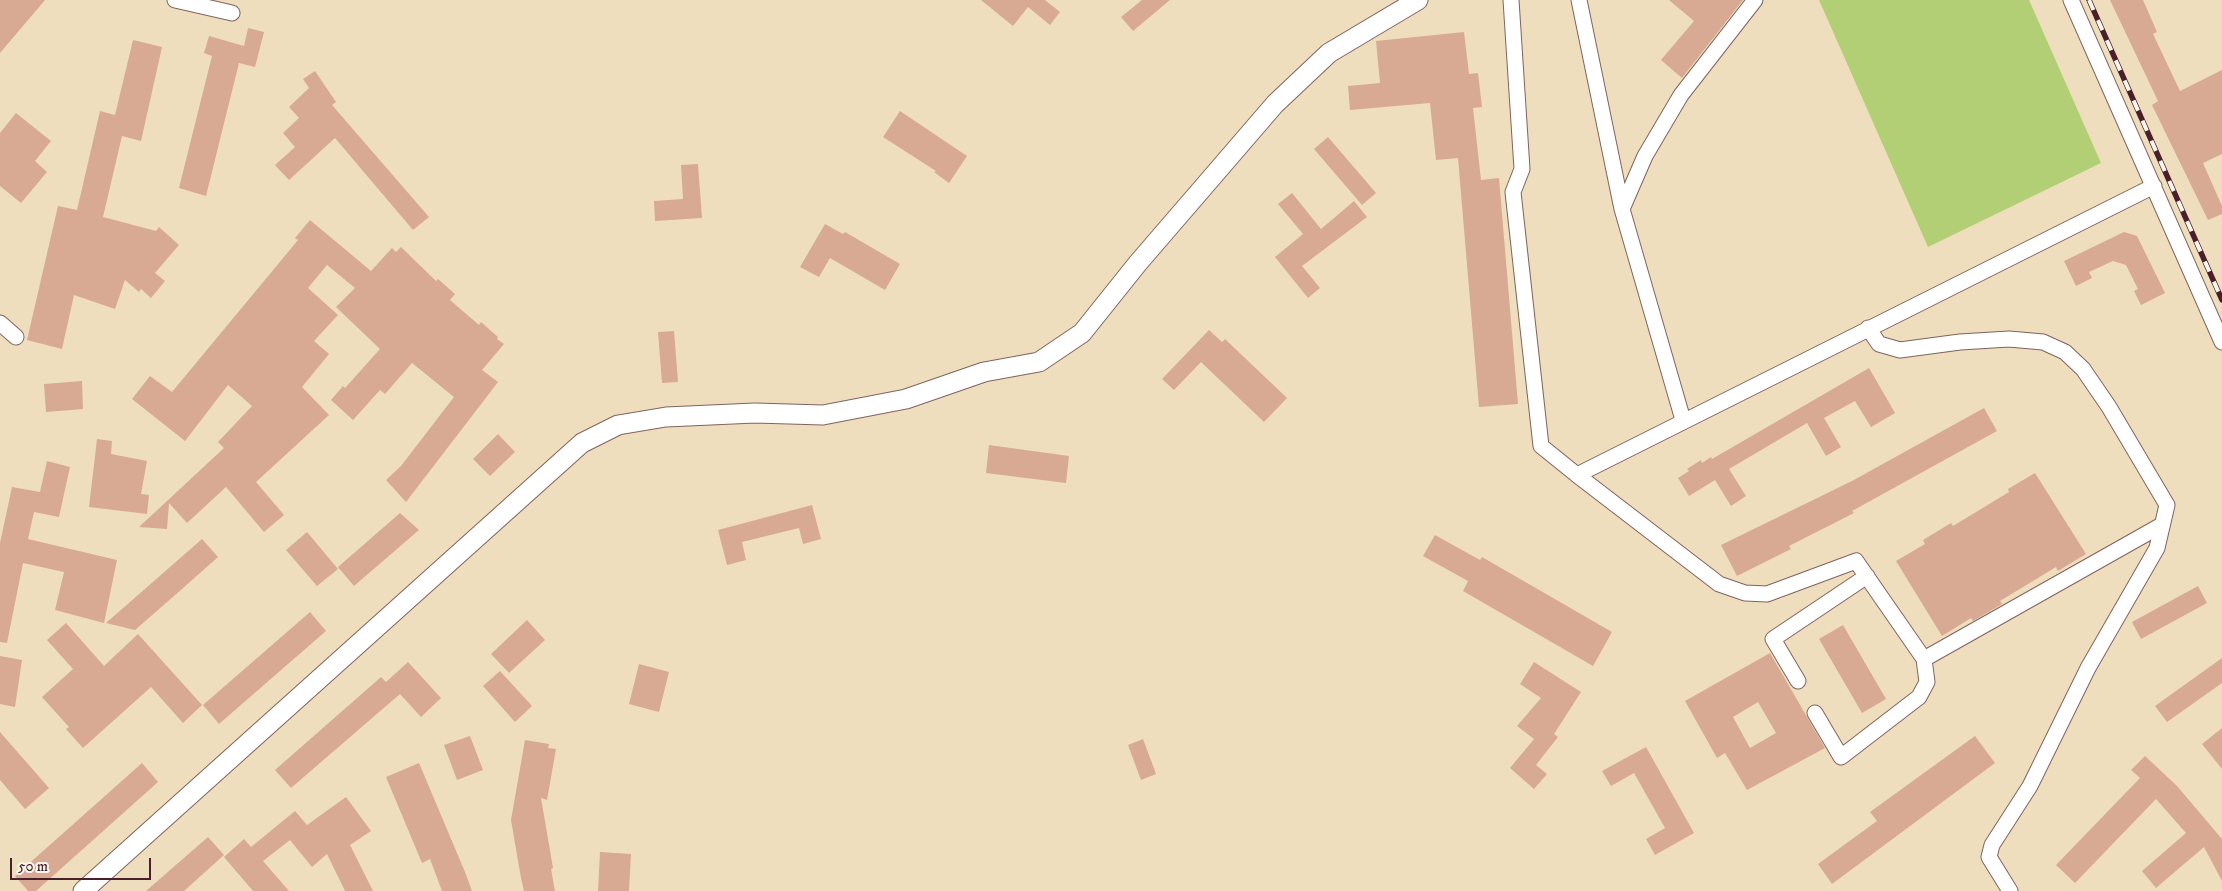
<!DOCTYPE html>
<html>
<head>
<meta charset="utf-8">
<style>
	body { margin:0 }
	#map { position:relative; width:2222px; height:891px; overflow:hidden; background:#eedebd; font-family:"IM FELL DW Pica",serif }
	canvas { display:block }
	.scale { position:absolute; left:10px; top:858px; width:141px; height:22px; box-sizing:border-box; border:2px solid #4a1f2b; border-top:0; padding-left:6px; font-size:15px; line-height:18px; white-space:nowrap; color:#4a1f2b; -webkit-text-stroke:4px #fbf7ec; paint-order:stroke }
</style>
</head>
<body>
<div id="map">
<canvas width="2222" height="891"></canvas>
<div class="scale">50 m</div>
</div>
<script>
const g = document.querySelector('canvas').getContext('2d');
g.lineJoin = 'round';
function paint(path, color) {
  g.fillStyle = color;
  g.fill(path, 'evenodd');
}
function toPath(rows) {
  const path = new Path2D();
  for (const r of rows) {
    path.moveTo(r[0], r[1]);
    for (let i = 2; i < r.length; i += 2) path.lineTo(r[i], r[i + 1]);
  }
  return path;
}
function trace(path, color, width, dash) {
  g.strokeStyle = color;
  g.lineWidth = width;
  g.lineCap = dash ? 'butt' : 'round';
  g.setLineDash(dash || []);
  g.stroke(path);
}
const green = toPath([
	[1819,0,2029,0,2101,163,1928,247]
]);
const building = toPath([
	[0,0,45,0,0,53],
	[981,0,1045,0,1060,12,1050,25,1028,7,1013,26],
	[1142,0,1170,0,1133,31,1121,17],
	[1669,0,1743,0,1682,78,1661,60,1694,21],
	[2110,0,2143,0,2157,32,2153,34,2180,91,2222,70,2222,154,2203,163,2222,206,2222,214,2208,220,2152,105,2158,101],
	[248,28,264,32,255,67,239,63,206,196,179,188,212,56,204,53,209,36,244,46],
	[1464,32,1469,74,1478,73,1482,107,1473,108,1481,180,1499,178,1518,404,1479,407,1458,158,1436,160,1430,103,1350,110,1348,86,1380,83,1376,41],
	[133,40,162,47,141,141,122,136,103,217,156,231,159,227,179,245,155,273,165,281,151,298,141,289,139,292,125,280,115,309,74,295,62,349,27,340,58,206,77,210,100,111,115,115],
	[315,71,336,102,332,105,429,217,413,230,335,138,289,180,275,165,295,147,283,133,299,118,289,107,309,88,303,79],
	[900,111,967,156,949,183,934,172,936,171,883,137],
	[16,113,51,141,35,161,47,172,21,203,0,186,0,133],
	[1328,137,1376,193,1362,205,1314,149],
	[698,164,702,218,655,221,654,201,683,199,681,165],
	[1292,193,1321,229,1354,201,1367,217,1302,266,1320,288,1308,298,1275,257,1303,234,1278,204],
	[310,220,371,271,392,248,396,252,401,247,436,281,438,279,455,294,450,300,479,325,481,322,498,337,497,339,504,344,482,370,498,382,406,502,386,480,401,466,454,397,412,363,385,394,380,390,353,420,331,400,343,386,345,388,380,349,336,307,355,288,327,265,308,288,338,315,314,341,329,354,302,387,329,415,256,482,284,515,264,532,226,487,187,523,169,503,167,529,139,527,224,448,218,442,252,406,228,385,185,441,132,399,150,376,172,392,298,240,295,238],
	[825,224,843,234,845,232,900,264,885,290,830,258,819,277,800,267],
	[2124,232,2137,236,2165,293,2141,305,2134,291,2138,289,2126,265,2113,261,2089,272,2092,278,2076,286,2064,261],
	[1209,330,1222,342,1225,339,1287,398,1264,422,1201,362,1174,390,1162,379],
	[674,331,678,382,662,383,658,332],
	[1869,368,1895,413,1871,427,1855,401,1824,418,1841,447,1826,456,1807,423,1729,469,1746,496,1731,506,1715,480,1689,496,1678,478,1689,471,1687,469,1701,460,1702,463,1711,457,1712,459],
	[82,381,83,409,46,412,44,384],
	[1984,408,1997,431,1852,511,1854,513,1789,546,1791,549,1737,576,1721,545,1852,481],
	[498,434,515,452,490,476,473,459],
	[97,439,112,441,111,454,147,461,141,494,149,495,147,514,89,507],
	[989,445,1069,456,1066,483,986,473],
	[47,461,70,467,59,517,34,512,28,539,117,560,104,623,55,610,64,572,23,563,7,643,0,642,0,543,12,487,40,492],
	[2035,473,2086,554,2058,571,2056,567,2000,601,2002,604,1973,621,1971,618,1942,636,1896,561,1925,544,1923,540,1951,523,1953,526,2009,492,2008,489],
	[812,505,821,539,803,544,799,528,742,542,746,560,727,565,718,530],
	[400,513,419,530,354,586,338,567],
	[307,532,338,569,317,586,286,550],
	[1435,535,1480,560,1482,557,1612,632,1593,666,1463,591,1468,581,1423,556],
	[202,539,218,557,182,589,135,630,106,623],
	[2198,586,2207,603,2141,639,2132,622],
	[310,612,326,631,219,724,203,705],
	[527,620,545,640,509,673,491,654],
	[66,623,104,666,138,634,202,705,183,723,151,687,83,748,66,729,69,727,42,697,73,669,47,640],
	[1843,625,1886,699,1862,713,1819,639],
	[1770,653,1825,748,1747,790,1725,753,1717,758,1685,701],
	[1758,702,1776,733,1750,748,1733,717],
	[0,656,22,660,15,707,0,704],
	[2222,658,2222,683,2167,722,2155,706],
	[408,662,441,698,421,717,400,694,291,788,275,770,381,677,386,682],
	[1534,662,1581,692,1554,734,1558,737,1536,765,1547,774,1534,789,1510,768,1534,739,1517,726,1541,698,1520,684],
	[639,664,669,672,659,712,629,704],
	[500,671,532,706,515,722,483,686],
	[2222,728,2222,769,2202,744],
	[0,732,49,788,25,809,0,780],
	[470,736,483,770,457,780,444,745],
	[1975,736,1995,763,1832,884,1818,864,1877,821,1870,812],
	[1143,739,1156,774,1141,780,1128,745],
	[525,740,549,744,548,748,556,749,547,800,541,798,553,868,551,869,555,891,524,891,521,878,511,820],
	[1646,747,1694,833,1655,855,1646,839,1665,828,1634,773,1611,786,1602,771],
	[2145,756,2177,786,2222,839,2222,881,2204,847,2156,888,2142,871,2186,833,2156,799,2075,883,2056,865,2140,778,2131,770],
	[142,763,158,782,36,891,28,891,15,876],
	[419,763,465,872,472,891,442,891,430,859,422,863,386,777],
	[346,797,371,831,350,845,373,891,345,891,327,854,312,867,290,840,263,861,289,891,253,891,224,857,244,839,251,847,295,811,307,825],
	[208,837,224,855,184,891,146,891],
	[600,852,631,854,629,891,598,891]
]);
const minor = toPath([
	[175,0,232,13],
	[1511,0,1522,169,1513,192,1541,446,1577,475,2154,186],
	[1579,0,1622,209,1683,420],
	[2071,0,2222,342],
	[1622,209,1645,156,1681,95,1755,0],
	[0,323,16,337],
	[1868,328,1879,344,1900,350,1960,342,2009,339,2043,342,2065,352,2083,369,2109,407,2167,505,2157,548,2088,668,2030,786,1992,845,1989,857,2010,891],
	[1577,475,1719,584,1745,593,1767,594,1856,561,1924,659,2160,526],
	[1798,681,1773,639,1867,576],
	[1815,713,1841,757,1919,697,1927,682,1924,659]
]);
const tertiary = toPath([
	[83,891,582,443,618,425,666,417,755,413,823,415,906,399,984,372,1039,362,1082,333,1138,263,1275,104,1329,53,1418,0]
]);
const rail = toPath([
	[2089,0,2222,300]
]);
paint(green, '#b2cf76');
paint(building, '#d8aa93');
trace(minor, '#83625e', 17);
trace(tertiary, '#83625e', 21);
trace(minor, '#fff', 15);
trace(tertiary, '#fff', 19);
trace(rail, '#4a1f2b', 5.5);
trace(rail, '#fbf7ec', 4, [11]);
</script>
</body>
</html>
